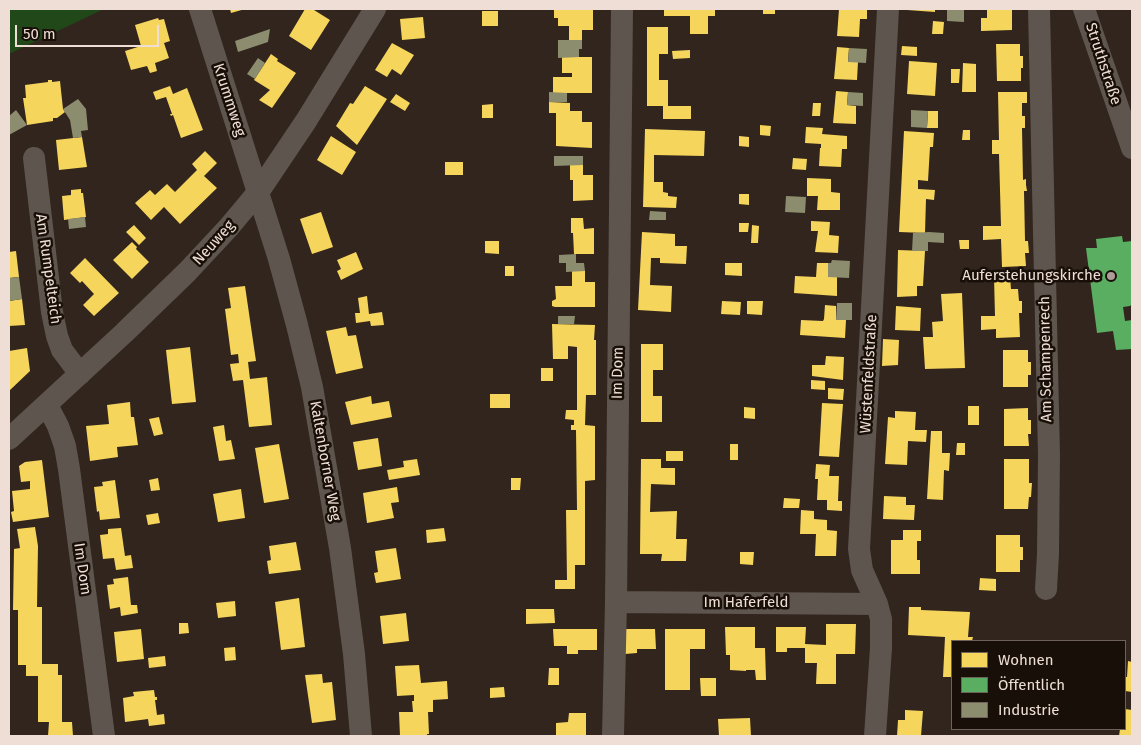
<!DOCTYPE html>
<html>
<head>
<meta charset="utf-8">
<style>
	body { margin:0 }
	#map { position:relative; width:1141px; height:745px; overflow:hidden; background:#31251e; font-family:"Fira Sans",sans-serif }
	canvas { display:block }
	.frame { position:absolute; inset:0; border:10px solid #eeded6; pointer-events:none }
	.legend { position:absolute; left:951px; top:640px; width:175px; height:90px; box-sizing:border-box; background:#190f09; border:1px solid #6e625b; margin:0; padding:6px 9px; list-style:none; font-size:15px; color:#eeded6 }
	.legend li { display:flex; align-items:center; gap:10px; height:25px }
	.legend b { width:25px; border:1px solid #6e625b }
	.scale { position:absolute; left:15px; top:25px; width:144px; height:22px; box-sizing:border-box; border:2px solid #eeded6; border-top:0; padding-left:6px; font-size:15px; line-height:18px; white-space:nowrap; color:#eeded6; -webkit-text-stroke:4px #190f09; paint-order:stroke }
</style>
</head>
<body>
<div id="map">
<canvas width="1141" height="745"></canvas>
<div class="frame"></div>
<ul class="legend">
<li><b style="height:14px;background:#f6d55c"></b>Wohnen</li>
<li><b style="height:14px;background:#5aae61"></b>Öffentlich</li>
<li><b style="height:14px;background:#8c8c6e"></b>Industrie</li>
</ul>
<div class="scale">50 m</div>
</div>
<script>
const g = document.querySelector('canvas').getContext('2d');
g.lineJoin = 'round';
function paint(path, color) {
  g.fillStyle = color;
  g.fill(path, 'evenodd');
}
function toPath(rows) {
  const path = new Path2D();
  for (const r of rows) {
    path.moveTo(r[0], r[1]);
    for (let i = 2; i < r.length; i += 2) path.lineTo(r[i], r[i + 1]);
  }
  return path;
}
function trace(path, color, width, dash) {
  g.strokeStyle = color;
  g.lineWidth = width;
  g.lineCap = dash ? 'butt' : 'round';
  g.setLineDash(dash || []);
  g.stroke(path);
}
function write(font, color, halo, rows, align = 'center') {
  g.font = font + ' "Fira Sans",sans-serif';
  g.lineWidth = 5;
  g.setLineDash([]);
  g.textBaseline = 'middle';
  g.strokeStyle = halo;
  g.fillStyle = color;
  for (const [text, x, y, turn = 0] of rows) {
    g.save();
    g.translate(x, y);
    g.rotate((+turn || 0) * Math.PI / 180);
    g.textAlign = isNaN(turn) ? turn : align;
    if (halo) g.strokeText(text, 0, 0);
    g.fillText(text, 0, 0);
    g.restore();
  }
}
const green = toPath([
	[9,9,104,9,9,54]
]);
const homes = toPath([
	[230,9,245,9,231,13],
	[305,9,315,9,314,10,330,20,311,50,289,36],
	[554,9,593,9,593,30,582,30,582,40,569,40,569,26,558,26,558,18,554,18],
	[664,9,715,9,715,16,708,16,708,34,690,34,690,16,664,16],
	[763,9,775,9,775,14,763,14],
	[839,9,867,9,867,19,860,19,859,37,837,36],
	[907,9,935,9,935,12,907,10],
	[987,9,1012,9,1012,30,981,31,981,18,987,18],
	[482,11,498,11,498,26,482,26],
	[423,17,425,38,402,40,400,19],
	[158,18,159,20,164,19,170,41,164,43,169,58,155,63,157,71,150,73,147,66,131,70,125,51,141,46,135,25],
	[933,21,944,22,943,34,932,34],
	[647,27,668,27,668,54,659,54,659,80,668,80,668,106,691,106,691,119,663,119,663,106,647,106],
	[392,43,414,55,401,75,392,69,387,77,375,70],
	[996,44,1020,44,1020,56,1023,56,1023,68,1021,68,1021,81,997,81],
	[902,46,917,47,917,56,901,55],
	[837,47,849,48,848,62,858,62,857,80,834,79],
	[690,50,690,58,673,59,672,51],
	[271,54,278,59,277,61,296,73,272,108,259,100,270,90,254,80],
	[562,57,592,57,592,93,553,93,553,77,572,77,572,73,562,73],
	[909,61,937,63,935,96,907,94],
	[963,63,976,64,976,92,962,92],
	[951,69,960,69,959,83,951,83],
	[48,80,52,80,52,82,60,81,63,109,65,112,57,118,53,118,53,121,27,125,23,98,26,98,25,85,48,82],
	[170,86,173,94,187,88,203,130,181,138,173,115,171,116,170,114,172,114,166,97,156,100,153,92],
	[365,86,387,99,357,145,336,126,350,103,353,104],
	[836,91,848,92,847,105,856,106,856,124,833,123],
	[998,92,1027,92,1027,103,1022,103,1022,116,1025,116,1025,128,1022,128,1023,180,1026,179,1026,185,1027,191,1024,191,1025,241,1028,241,1029,253,1025,253,1026,266,1002,267,1001,239,983,240,983,226,1001,226,999,154,992,154,992,140,999,140],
	[396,94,410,103,405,111,390,102],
	[549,102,570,103,570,111,582,111,582,122,592,122,592,148,556,146,556,113,549,113],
	[813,103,821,103,820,116,812,116],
	[493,104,493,118,482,118,482,105],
	[928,111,938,111,938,128,927,128],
	[760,125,771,126,770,136,760,135],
	[806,127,823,128,822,134,847,136,847,149,842,149,841,167,819,166,820,148,821,148,821,144,805,143],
	[645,129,705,131,704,156,654,155,654,182,663,182,663,192,668,193,668,196,677,197,676,208,643,207],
	[963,130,970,130,970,140,962,140],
	[904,131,934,133,933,147,930,147,928,181,918,180,918,189,935,190,934,200,926,199,925,233,899,232],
	[331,136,356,152,342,175,317,160],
	[739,136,749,137,749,147,739,146],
	[82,137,87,167,59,170,56,140],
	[205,151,217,163,204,176,217,188,180,224,164,207,151,220,135,203,150,190,155,195,167,184,175,192,197,170,192,164],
	[793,158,807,159,806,170,792,169],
	[445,162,463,162,463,175,445,175],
	[570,165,583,165,583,175,593,175,593,200,573,201,573,180,570,180],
	[807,178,831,179,831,192,840,193,840,210,817,210,818,196,807,196],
	[81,189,81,193,83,193,86,217,64,220,62,196,71,195,71,190],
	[739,194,749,194,749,205,739,204],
	[321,212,333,247,312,254,300,219],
	[571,218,583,218,584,229,594,228,594,254,574,254,573,233,571,233],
	[811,221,830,222,829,235,839,236,838,253,815,252,818,231,811,231],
	[739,223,749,223,748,232,739,232],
	[134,225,146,238,139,245,126,232],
	[752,225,759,226,758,243,751,243],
	[642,232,675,234,675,246,687,246,686,264,660,263,660,258,651,258,650,285,672,286,671,312,638,310],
	[959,240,969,240,969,249,960,249],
	[485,241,499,241,499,254,485,253],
	[132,242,137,247,136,249,149,262,132,279,113,260],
	[898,250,925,251,923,286,917,286,917,296,897,297],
	[16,251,19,277,9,278,9,252],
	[356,252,363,269,341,280,337,271,341,269,337,260],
	[85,258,119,293,94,316,83,305,94,294,82,281,80,283,70,273],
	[725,263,742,263,742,276,725,275],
	[817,263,828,263,828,277,837,277,837,296,794,293,795,276,816,277],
	[505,266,514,266,514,276,505,276],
	[572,271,585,271,585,282,595,282,595,307,555,307,552,306,552,301,556,299,555,286,572,286],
	[994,277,1010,277,1011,289,1018,289,1019,301,1022,301,1022,313,1019,313,1020,337,996,338,996,329,981,330,981,316,995,316],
	[245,286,256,361,248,362,250,379,267,377,272,425,249,427,243,380,233,381,230,364,239,363,238,354,231,355,225,309,231,308,228,288],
	[962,293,965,368,925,369,923,337,933,337,932,322,943,321,941,294],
	[367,296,369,314,382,312,384,325,371,326,370,321,356,323,355,313,360,313,358,298],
	[22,299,25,325,9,326,9,301],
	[722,301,741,302,740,315,721,314],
	[747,301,763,301,762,315,747,314],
	[825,305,836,306,836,320,846,320,845,338,800,335,801,320,823,321,824,319],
	[896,306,921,308,920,331,895,330],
	[552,324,595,325,594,340,596,340,596,395,586,395,585,425,595,426,595,480,585,481,585,565,575,565,575,589,555,589,555,580,567,580,566,510,577,510,576,430,571,430,571,425,574,425,574,420,565,419,566,410,577,410,577,347,568,346,568,359,553,359],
	[346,327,348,336,356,335,363,368,336,374,326,331],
	[883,339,899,340,898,365,882,366],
	[641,344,663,344,663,370,653,370,653,396,662,396,662,422,641,422],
	[190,347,196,402,172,404,166,350],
	[27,348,30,371,9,391,9,351],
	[1003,350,1028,350,1028,362,1031,362,1031,375,1028,375,1028,387,1003,387],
	[826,356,844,357,843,380,812,376,812,365,825,365],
	[541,368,553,368,553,381,541,381],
	[811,380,825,381,825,390,811,389],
	[828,388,844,389,843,400,828,399],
	[490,394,510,394,510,408,490,408],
	[371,396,372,404,389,401,392,417,351,425,345,402],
	[130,402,131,417,134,417,138,445,117,447,118,457,90,461,86,426,109,424,107,405],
	[822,403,843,404,839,457,819,456],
	[968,406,979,406,979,425,968,425],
	[744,407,755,408,755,419,744,418],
	[1028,408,1028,420,1031,420,1031,434,1028,434,1029,446,1004,446,1004,409],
	[895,411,916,412,915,430,927,430,926,442,908,441,907,465,885,464,888,417,895,418],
	[159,417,163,434,154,436,149,419],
	[224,425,226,441,231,440,235,459,219,461,213,427],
	[931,431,942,431,942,453,950,453,949,471,944,470,943,500,927,499],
	[378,438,382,466,358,470,353,442],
	[957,443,965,443,965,455,956,455],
	[279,444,289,499,264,503,255,448],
	[730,444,738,444,738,460,730,460],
	[666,451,683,451,683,461,666,461],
	[417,459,420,475,389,480,387,470,404,467,403,461],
	[641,459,661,459,661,468,675,468,675,485,651,484,650,512,677,511,676,539,687,539,686,561,661,561,662,554,640,554],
	[1004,459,1029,459,1029,483,1032,483,1031,497,1029,497,1028,509,1004,509],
	[42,460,49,517,13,522,11,512,14,511,12,491,30,489,30,481,21,482,19,466,25,462],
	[816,464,830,465,829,476,839,476,838,501,842,501,842,511,827,510,827,500,817,500,818,479,815,479],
	[158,478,160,490,151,491,149,480],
	[511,478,521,478,520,490,511,490],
	[115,480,120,518,100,520,99,511,97,512,94,487,103,486,102,482],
	[397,487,399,502,391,503,394,518,367,523,363,493],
	[241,489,245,518,218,522,213,494],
	[884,496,906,497,906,505,915,505,914,520,883,519],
	[784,498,800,499,799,508,783,508],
	[801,510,814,511,814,519,827,520,827,530,837,531,836,556,815,556,816,534,800,534],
	[158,513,160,523,148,525,146,515],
	[35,527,38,546,37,607,42,607,42,664,58,664,58,675,62,675,62,722,72,722,73,736,48,736,49,722,38,722,38,676,26,676,26,665,18,665,18,610,13,610,14,549,20,548,17,529],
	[121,528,125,556,131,555,133,568,116,570,114,558,103,559,100,535,108,534,108,529],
	[444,528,446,541,427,543,426,530],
	[903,530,921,530,921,541,917,541,917,560,920,560,920,574,891,574,891,540,903,540],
	[996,535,1020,535,1020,547,1023,547,1023,560,1020,560,1020,572,996,572],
	[296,542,301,570,269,574,267,561,271,560,269,546],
	[396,548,401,579,376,583,374,573,378,572,375,551],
	[740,552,754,552,753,565,740,564],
	[128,577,131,605,137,605,138,613,121,616,120,607,110,609,107,585,114,584,113,579],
	[980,578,996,579,996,591,979,590],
	[299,598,305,647,281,650,275,602],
	[235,601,236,616,218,618,216,603],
	[909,607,921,607,921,610,970,612,968,637,973,637,972,641,952,641,952,677,943,677,945,637,908,635],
	[526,609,554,609,555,623,526,624],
	[406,613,409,641,383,644,380,616],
	[179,623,188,623,189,633,179,634],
	[826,624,856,624,855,654,836,654,836,684,816,684,817,663,805,663,805,648,787,648,787,652,776,652,776,627,806,627,805,644,826,645],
	[725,627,755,627,755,648,765,648,766,680,756,680,755,670,746,670,746,671,730,670,730,655,726,655],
	[141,629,144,659,117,662,114,632],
	[553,629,597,629,597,650,578,650,578,654,567,654,567,646,554,646],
	[625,629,655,629,656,649,637,649,637,653,625,654],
	[665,629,705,629,705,649,690,649,690,690,665,690],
	[235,647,236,660,225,661,224,648],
	[165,656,166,666,149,668,148,658],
	[1128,661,1132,662,1132,692,1125,691,1125,677,1127,677],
	[419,665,421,683,447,681,448,699,433,700,433,712,428,712,429,734,427,734,427,736,400,736,399,712,413,712,412,701,414,701,414,695,397,696,395,666],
	[549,668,559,668,559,685,548,685],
	[322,674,323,683,332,682,336,720,312,723,305,675],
	[700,678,716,678,716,696,701,696],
	[504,687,505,697,490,698,490,688],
	[154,690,155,697,157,697,157,700,155,700,157,715,164,714,165,724,149,726,148,719,125,722,123,698,134,696,133,692],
	[1125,709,1132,710,1132,736,1119,736,1120,729,1125,729],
	[905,710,923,711,921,736,897,736,898,720,905,720],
	[569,713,586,713,586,736,556,736,556,723,568,722],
	[750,718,751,736,719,736,718,719]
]);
const public = toPath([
	[1122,236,1123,242,1132,241,1132,304,1130,306,1123,307,1125,321,1132,320,1132,349,1116,350,1113,331,1097,333,1086,248,1097,248,1096,239]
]);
const industry = toPath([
	[947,9,964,9,964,22,947,21],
	[270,29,268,42,238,52,235,41],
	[558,40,582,40,582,49,579,49,579,57,558,58],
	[849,48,867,49,866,63,848,62],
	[258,58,265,63,255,79,247,74],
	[549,92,567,93,567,102,549,102],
	[848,92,863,93,863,106,847,105],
	[78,99,86,109,88,130,81,131,82,137,73,138,70,120,63,109],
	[16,110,27,125,9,135,9,116],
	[911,110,928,111,927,128,911,127],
	[554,156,583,156,583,165,554,166],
	[786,196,806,197,805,213,785,212],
	[650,211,666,212,666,220,649,220],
	[85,217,86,227,69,229,68,219],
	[929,232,944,233,944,243,928,242,928,251,912,251,913,233],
	[576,254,576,263,584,263,585,271,566,272,566,263,559,263,559,255],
	[832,260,850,261,849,278,828,277,828,263,831,263],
	[19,277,22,299,9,301,10,278],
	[837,303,852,303,852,320,836,320],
	[558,316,575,316,574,324,558,324]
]);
const minor = toPath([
	[200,9,279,259,297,325,312,387,340,548,354,654,361,736],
	[1039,9,1049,455,1048,554,1046,589],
	[1084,9,1132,148],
	[34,158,52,312,57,336,62,350,80,374],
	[47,405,58,426,65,446,69,469,104,736],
	[9,439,124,333,187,272,229,227,259,191,306,121,375,9],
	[616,602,877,604],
	[613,736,616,602,622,9],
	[875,736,881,648,881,619,877,604,862,570,859,549,888,9]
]);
const markers = [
	[1111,276,5,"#ac9d96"]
];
const streetNames = [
	["Struthstraße",1103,64,72],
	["Krummweg",229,100,72],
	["Neuweg",214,243,-48],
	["Am Rumpelteich",48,269,82],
	["Am Schampenrech",1046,359,-91],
	["Im Dom",618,373,-89],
	["Wüstenfeldstraße",869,374,-87],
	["Kaltenborner Weg",325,461,80],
	["Im Dom",82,569,82],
	["Im Haferfeld",746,603]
];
const poiNames = [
	["Auferstehungskirche",1101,276]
];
paint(green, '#214819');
paint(homes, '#f6d55c');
paint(public, '#5aae61');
paint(industry, '#8c8c6e');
trace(minor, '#5e554f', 22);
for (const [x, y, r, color] of markers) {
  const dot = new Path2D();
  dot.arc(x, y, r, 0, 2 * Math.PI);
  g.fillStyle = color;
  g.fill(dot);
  trace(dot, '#190f09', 2);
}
write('15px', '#eeded6', '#190f09', streetNames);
write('15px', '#eeded6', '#190f09', poiNames, 'right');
</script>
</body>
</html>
